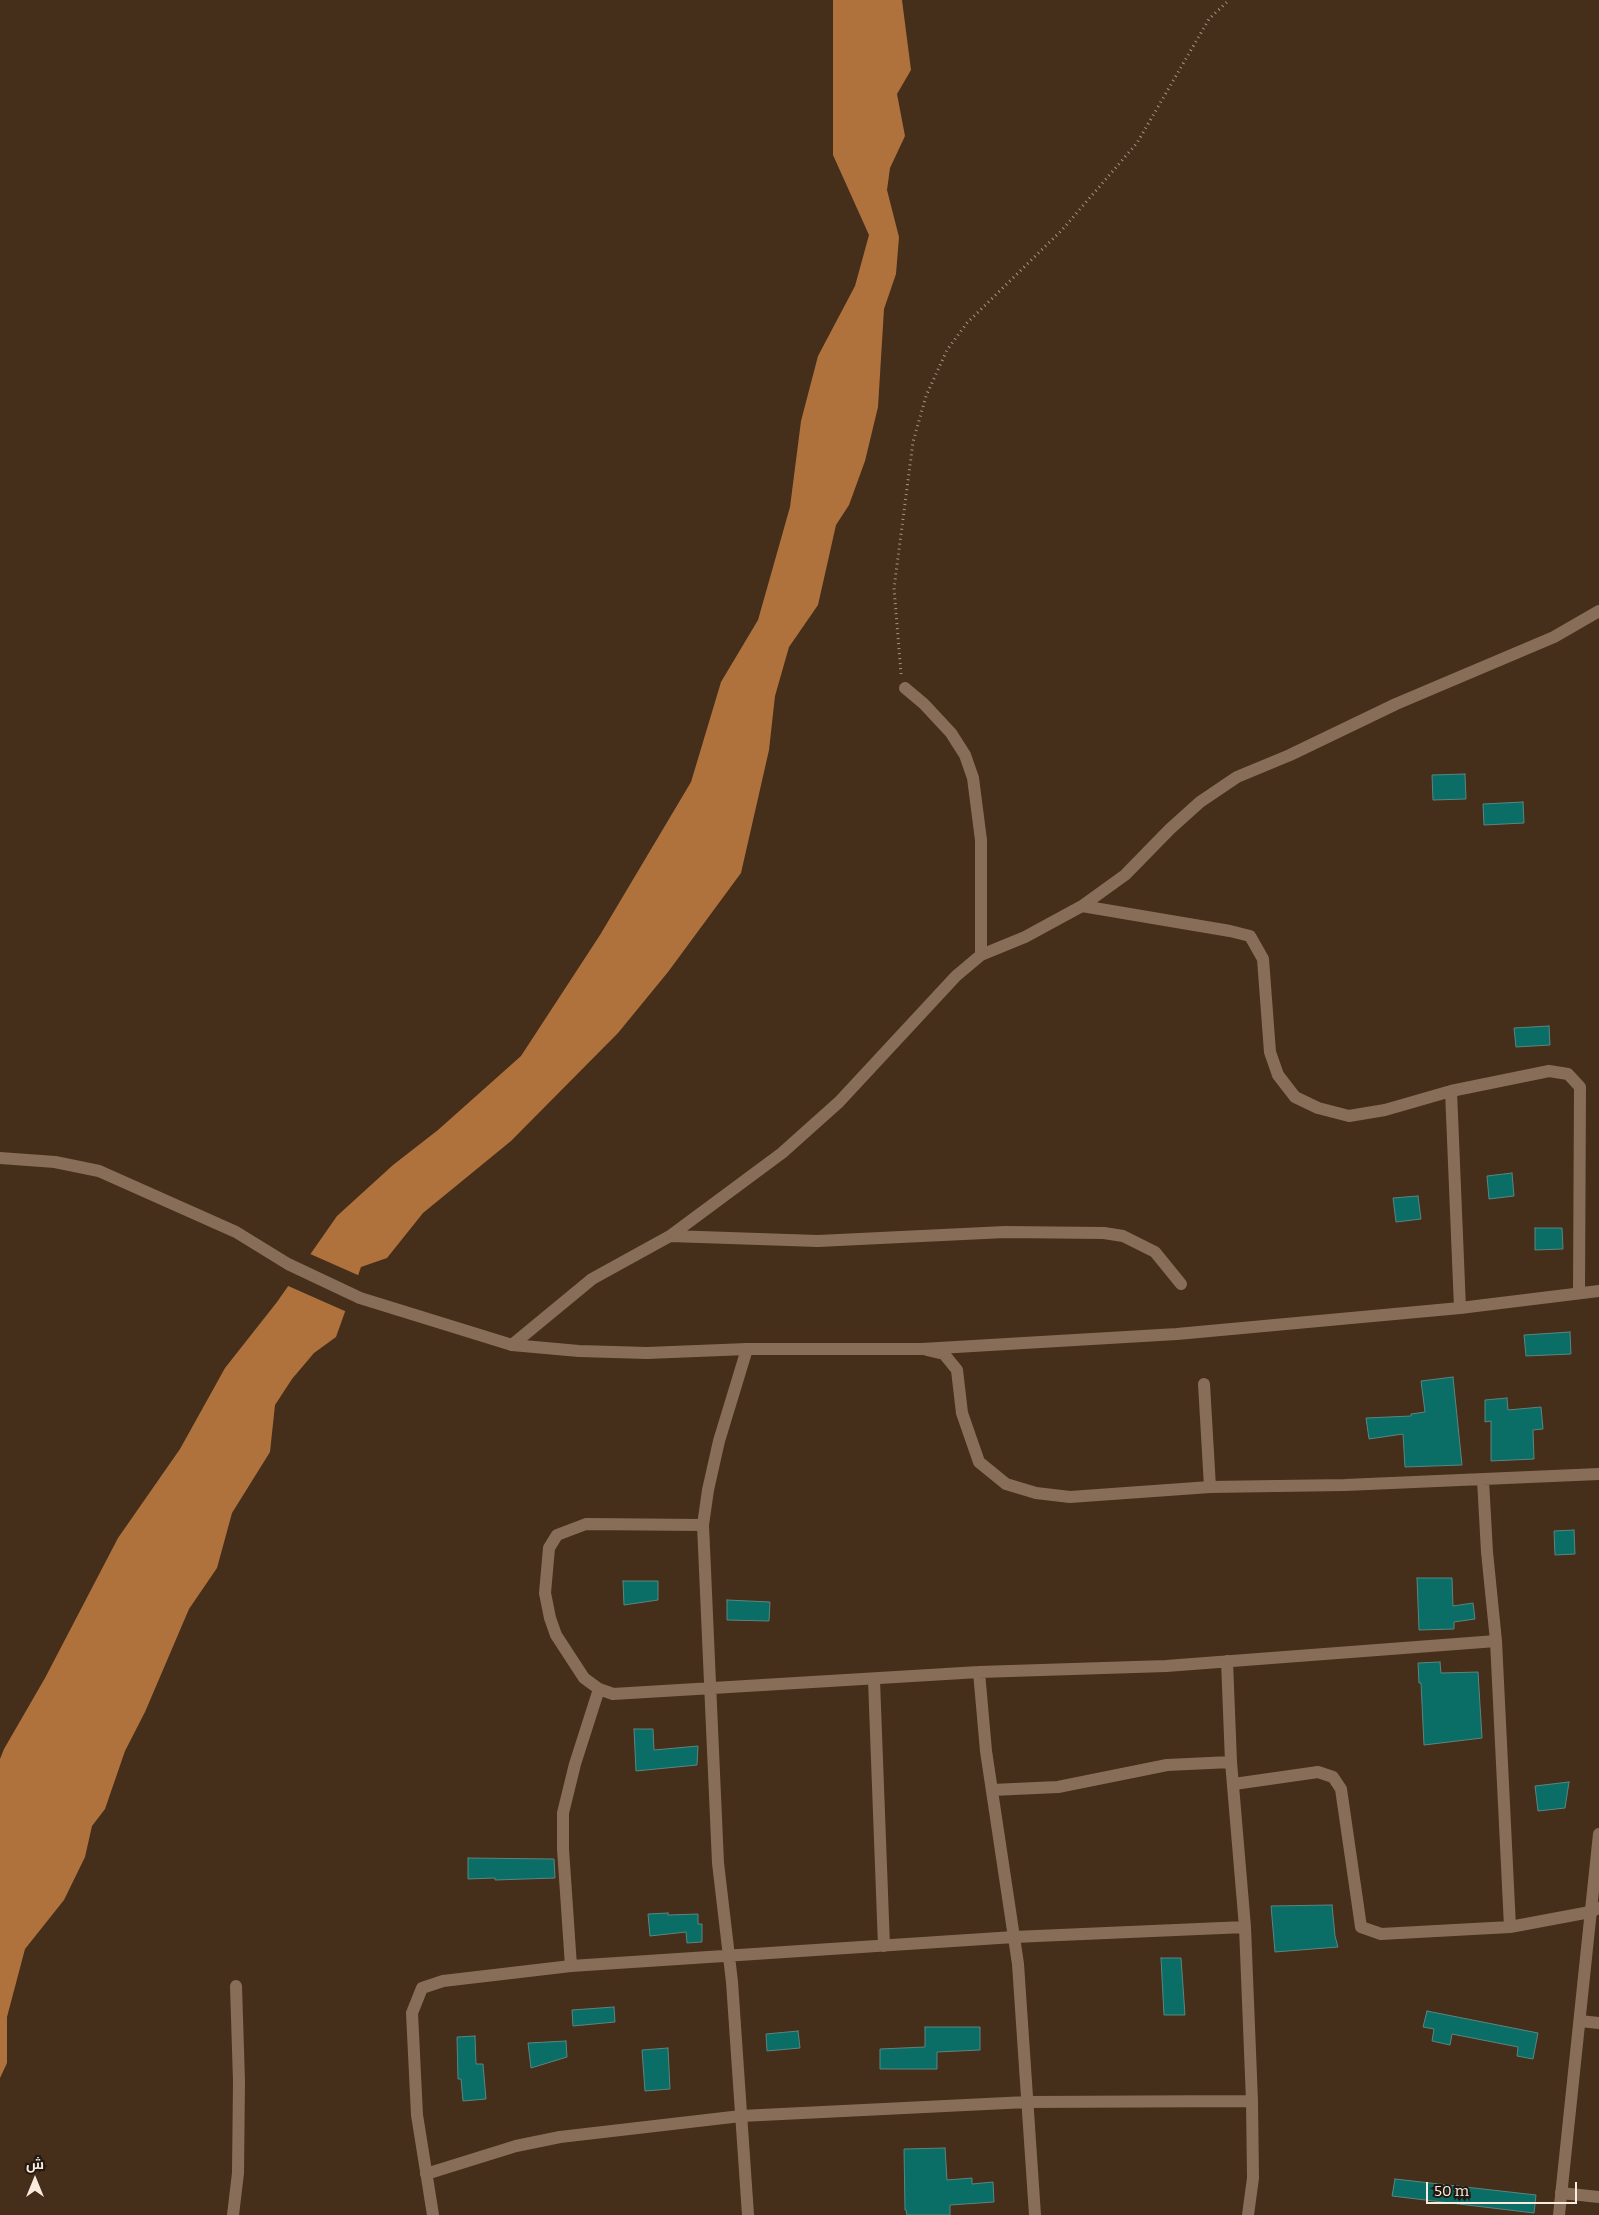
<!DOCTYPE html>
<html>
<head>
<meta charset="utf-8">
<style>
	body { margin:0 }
	#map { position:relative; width:1599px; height:2215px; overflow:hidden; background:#452e1a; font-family:Bitter,Cairo,serif }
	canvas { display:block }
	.north { position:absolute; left:10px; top:2155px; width:50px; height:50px; -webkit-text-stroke:4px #231910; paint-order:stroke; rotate:0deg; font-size:14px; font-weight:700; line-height:20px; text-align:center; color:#fbebdf }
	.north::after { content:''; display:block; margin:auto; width:18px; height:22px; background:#fbebdf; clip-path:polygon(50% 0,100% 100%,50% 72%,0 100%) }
	.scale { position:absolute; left:1426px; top:2182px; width:151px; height:22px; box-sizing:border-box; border:2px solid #fbebdf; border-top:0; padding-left:6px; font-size:15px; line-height:18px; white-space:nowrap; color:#fbebdf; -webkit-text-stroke:4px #231910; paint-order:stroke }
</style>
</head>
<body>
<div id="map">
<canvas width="1599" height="2215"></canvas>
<div class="north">ش</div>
<div class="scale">50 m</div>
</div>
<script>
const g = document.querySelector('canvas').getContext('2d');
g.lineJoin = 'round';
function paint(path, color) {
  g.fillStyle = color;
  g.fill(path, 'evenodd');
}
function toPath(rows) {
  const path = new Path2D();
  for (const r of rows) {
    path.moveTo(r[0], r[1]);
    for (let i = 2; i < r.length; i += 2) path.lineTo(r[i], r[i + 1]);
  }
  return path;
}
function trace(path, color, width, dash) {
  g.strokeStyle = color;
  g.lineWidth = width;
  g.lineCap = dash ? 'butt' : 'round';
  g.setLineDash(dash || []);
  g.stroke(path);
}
const water = toPath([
	[833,0,902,0,911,70,897,94,905,136,890,168,887,190,899,237,896,274,884,309,878,407,865,461,849,505,836,525,818,605,789,647,775,696,769,750,741,873,668,972,618,1033,511,1141,423,1213,387,1258,361,1267,336,1337,314,1353,292,1379,275,1405,270,1452,232,1513,217,1568,189,1609,145,1712,125,1751,105,1809,92,1826,85,1857,64,1900,25,1949,7,2017,7,2063,0,2078,0,1759,4,1749,45,1678,118,1538,180,1449,225,1368,277,1302,337,1216,393,1165,438,1130,521,1056,600,935,691,782,721,682,758,620,790,507,801,421,818,356,855,286,869,235,833,155]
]);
const pier = toPath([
	[308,1253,360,1276,347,1312,286,1285]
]);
const building = toPath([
	[1465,774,1466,799,1433,800,1432,775,1465,774],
	[1523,802,1524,823,1484,825,1483,804,1523,802],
	[1549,1026,1550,1045,1516,1047,1514,1028,1549,1026],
	[1512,1173,1514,1196,1489,1199,1487,1176,1512,1173],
	[1418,1196,1421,1219,1396,1222,1393,1198,1418,1196],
	[1535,1228,1562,1228,1563,1249,1535,1250,1535,1228],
	[1570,1332,1571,1354,1526,1356,1524,1335,1570,1332],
	[1453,1377,1462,1465,1405,1467,1403,1434,1369,1439,1366,1418,1411,1416,1411,1414,1425,1412,1421,1381,1453,1377],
	[1507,1398,1508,1410,1541,1407,1543,1429,1533,1430,1534,1459,1491,1461,1491,1421,1485,1422,1485,1400,1507,1398],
	[1574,1530,1575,1554,1555,1555,1554,1531,1574,1530],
	[1417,1578,1452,1578,1453,1606,1473,1603,1475,1619,1454,1622,1454,1629,1419,1630,1417,1578],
	[623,1581,658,1581,658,1600,624,1605,623,1581],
	[727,1600,770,1602,769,1621,727,1620,727,1600],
	[1440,1662,1441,1673,1478,1672,1482,1738,1424,1745,1421,1683,1419,1683,1418,1663,1440,1662],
	[634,1729,653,1729,654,1750,698,1746,697,1765,636,1771,634,1729],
	[1569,1782,1565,1808,1538,1811,1535,1786,1569,1782],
	[468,1858,554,1859,555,1878,495,1880,495,1878,468,1879,468,1858],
	[1332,1905,1335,1936,1338,1947,1275,1952,1271,1906,1332,1905],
	[668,1913,668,1915,698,1914,698,1924,702,1924,702,1942,687,1943,686,1932,650,1936,648,1914,668,1913],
	[1161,1958,1181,1958,1185,2015,1164,2015,1161,1958],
	[614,2007,615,2022,573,2026,572,2010,614,2007],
	[1427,2011,1538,2033,1533,2059,1517,2056,1518,2047,1452,2034,1450,2045,1432,2041,1434,2029,1423,2027,1427,2011],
	[925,2027,980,2027,980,2050,937,2052,937,2069,880,2069,880,2049,925,2047,925,2027],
	[798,2031,800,2048,767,2051,766,2034,798,2031],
	[475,2036,476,2064,483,2064,486,2099,463,2101,461,2079,458,2079,457,2037,475,2036],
	[566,2041,567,2057,531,2068,528,2043,566,2041],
	[668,2048,670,2089,645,2091,642,2050,668,2048],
	[945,2148,947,2180,972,2178,972,2184,993,2182,994,2202,950,2205,950,2215,907,2215,906,2210,905,2210,904,2149,945,2148],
	[1395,2179,1536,2195,1534,2213,1392,2196,1395,2179]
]);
const path = toPath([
	[901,674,894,588,913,442,926,396,947,350,967,323,1062,230,1137,143,1209,19,1229,0]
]);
const minor = toPath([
	[905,688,924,704,951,733,965,755,973,778,981,840,981,955],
	[1082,906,1230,931,1250,936,1263,959,1270,1052,1278,1075,1295,1097,1318,1108,1349,1116,1385,1110,1451,1091,1549,1071,1568,1074,1580,1087,1579,1293],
	[1451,1091,1460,1308],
	[670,1236,818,1241,1005,1232,1104,1233,1123,1236,1155,1252,1181,1284],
	[512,1345,592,1279,670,1236,782,1153,839,1102,956,976,981,955,1025,937,1082,906,1125,875,1170,829,1200,802,1237,777,1290,755,1396,704,1554,637,1599,611],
	[747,1349,719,1441,708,1490,703,1525,718,1863,732,1982,748,2215],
	[927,1350,944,1354,957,1370,962,1413,979,1462,1006,1484,1036,1493,1070,1497,1210,1487,1345,1485,1599,1474],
	[1204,1384,1210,1487],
	[1483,1480,1487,1552,1496,1641,1510,1927],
	[703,1525,586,1524,557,1535,549,1548,545,1593,550,1618,556,1635,584,1678,599,1689,613,1694,979,1672,1166,1666,1496,1641],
	[1227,1661,1231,1762,1245,1927,1252,2101,1253,2178,1248,2215],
	[979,1672,986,1751,1018,1964,1035,2215],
	[874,1680,884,1946],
	[1234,1784,1318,1772,1333,1777,1341,1789,1361,1927,1381,1934,1510,1927,1590,1912,1599,1908],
	[992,1790,1058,1787,1167,1765,1231,1762],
	[571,1966,563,1849,563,1813,575,1764,599,1689],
	[1580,2021,1599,2023],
	[426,2174,516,2146,560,2137,741,2116,1027,2102,1252,2101],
	[1561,2193,1599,2197],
	[233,2215,238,2173,239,2081,236,1986],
	[433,2215,417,2115,412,2013,422,1988,443,1981,571,1966,1014,1937,1245,1927]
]);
const tertiary = toPath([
	[0,1158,55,1162,99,1171,236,1232,288,1264,360,1298,512,1345,579,1351,647,1353,747,1349,922,1349,1177,1334,1460,1308,1599,1291],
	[1559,2215,1599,1834]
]);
paint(water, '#af723d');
paint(pier, '#452e1a');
paint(building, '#0b6e66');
trace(building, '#5b857f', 1);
trace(path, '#a89485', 3, [1, 4]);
trace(minor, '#886e58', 12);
trace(tertiary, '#886e58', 12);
</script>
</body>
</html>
